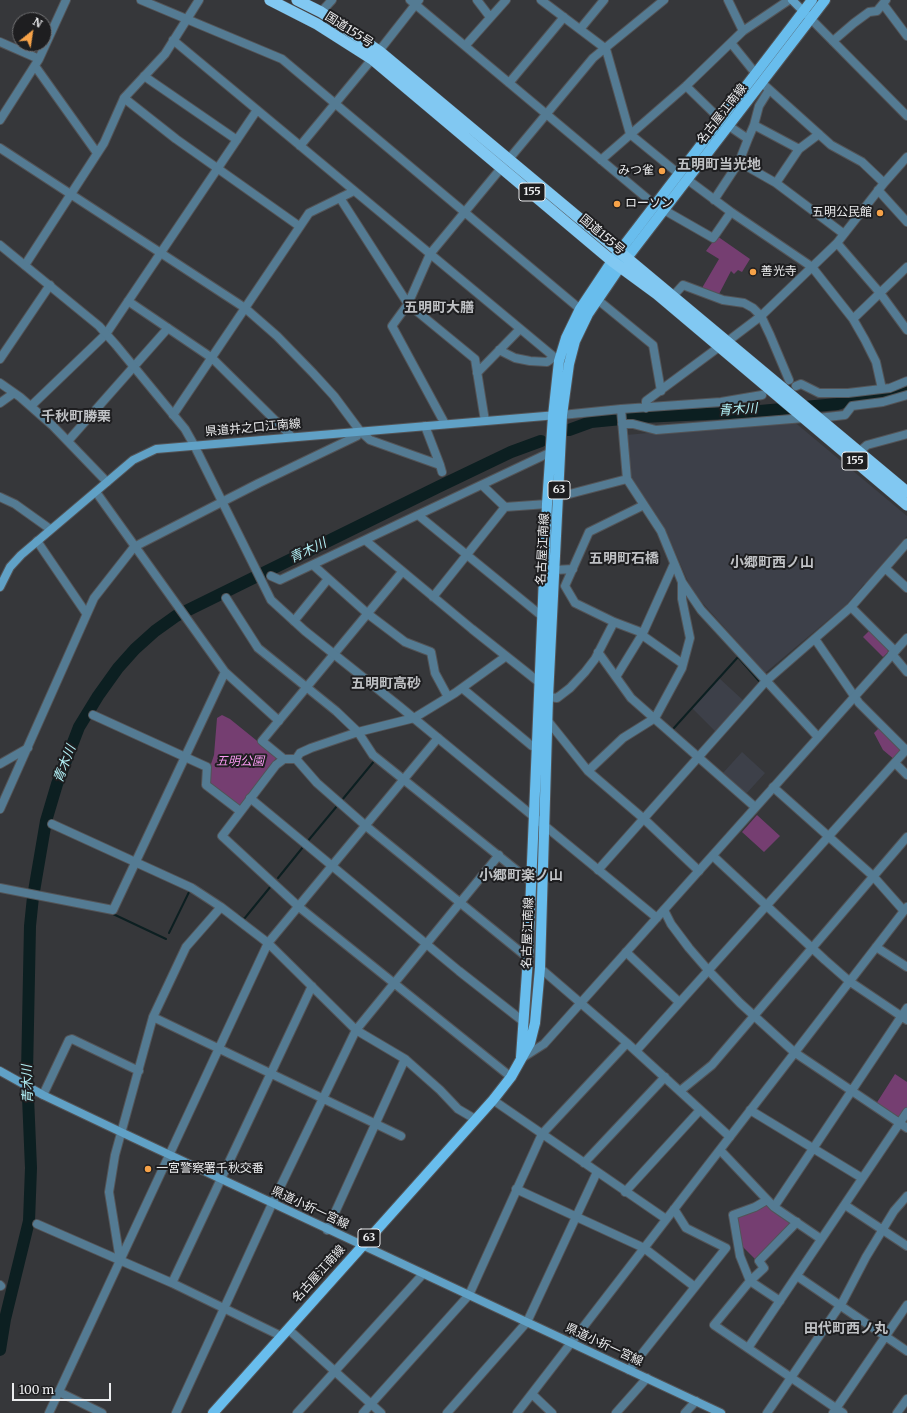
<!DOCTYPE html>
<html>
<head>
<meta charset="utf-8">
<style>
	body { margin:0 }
	#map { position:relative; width:907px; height:1413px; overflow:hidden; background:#36373a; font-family:Merriweather,serif }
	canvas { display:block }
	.north { position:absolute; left:12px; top:12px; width:40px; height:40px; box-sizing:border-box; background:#1e1e20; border:1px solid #707072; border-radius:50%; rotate:30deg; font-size:11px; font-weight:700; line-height:16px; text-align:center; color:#ebecee }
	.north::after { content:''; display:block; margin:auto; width:14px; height:18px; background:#f6a248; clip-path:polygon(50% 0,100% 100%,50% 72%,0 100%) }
	.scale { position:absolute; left:12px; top:1383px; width:99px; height:18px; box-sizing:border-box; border:2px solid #ebecee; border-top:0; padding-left:5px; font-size:12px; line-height:14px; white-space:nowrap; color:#ebecee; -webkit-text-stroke:3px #1e1e20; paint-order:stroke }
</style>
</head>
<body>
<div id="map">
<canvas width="907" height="1413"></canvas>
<div class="north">N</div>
<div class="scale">100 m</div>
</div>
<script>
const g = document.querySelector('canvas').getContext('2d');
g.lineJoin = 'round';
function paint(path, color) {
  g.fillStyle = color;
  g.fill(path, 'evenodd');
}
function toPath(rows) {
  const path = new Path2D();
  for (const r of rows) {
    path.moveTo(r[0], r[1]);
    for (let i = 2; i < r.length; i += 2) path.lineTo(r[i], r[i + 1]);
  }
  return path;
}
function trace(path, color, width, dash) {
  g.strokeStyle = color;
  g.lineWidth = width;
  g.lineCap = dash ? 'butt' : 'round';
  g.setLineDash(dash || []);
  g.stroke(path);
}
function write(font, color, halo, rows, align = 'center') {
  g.font = font + ' Merriweather,"Noto Sans JP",serif';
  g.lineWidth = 4;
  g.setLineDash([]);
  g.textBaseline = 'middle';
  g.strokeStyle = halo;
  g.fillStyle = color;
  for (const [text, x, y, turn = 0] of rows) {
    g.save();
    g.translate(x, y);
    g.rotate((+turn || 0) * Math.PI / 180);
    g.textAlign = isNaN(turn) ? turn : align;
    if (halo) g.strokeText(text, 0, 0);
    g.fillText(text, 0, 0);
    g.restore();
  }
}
const built = toPath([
	[792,420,907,516,907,536,847,604,765,673,692,591,667,533,631,477,626,435],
	[719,678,745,702,717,733,692,708],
	[742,752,765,773,746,794,723,773]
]);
const green = toPath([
	[717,236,750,259,742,272,738,270,734,274,731,271,719,294,702,288,719,259,706,251],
	[871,629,887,646,888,652,883,657,863,637],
	[222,715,230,719,277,757,240,806,210,783,210,767,214,755,217,718],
	[880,727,903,749,895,760,883,750,874,733],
	[757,815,780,836,764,852,742,832],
	[895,1074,907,1082,907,1108,900,1118,897,1118,876,1104],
	[767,1205,794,1223,757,1261,742,1246,736,1218]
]);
const stream = toPath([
	[769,673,848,605,865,585],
	[673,729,738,657,759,681],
	[342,800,375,760],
	[307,842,337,806],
	[278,878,303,847],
	[111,913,166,939],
	[238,915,244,919,271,886],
	[169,933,190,890]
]);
const river = toPath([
	[569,430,591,422,642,417,749,412,837,404,850,400,882,396,907,388],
	[0,1350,5,1319,29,1221,31,1168,27,1073,30,926,33,897,46,821,57,784,79,727,98,696,118,668,135,649,155,631,176,616,438,487,511,452,541,441]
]);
const minor = toPath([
	[141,0,282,59,580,309],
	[410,0,655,205],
	[477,0,490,17],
	[541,0,606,49,630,134,679,174],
	[728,0,743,31],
	[883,4,907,36],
	[321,12,332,0],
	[581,28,604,0],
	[173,40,559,361],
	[833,41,854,23,869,12,877,11,886,0],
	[0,42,39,59],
	[731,43,756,74],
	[465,46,506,0],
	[379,51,419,0],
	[35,66,97,153],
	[144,76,237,140],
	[509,83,564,17],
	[762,83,831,145,862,162,884,183],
	[686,86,721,120],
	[769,90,759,106,754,125,799,149,819,134],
	[124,98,176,139,299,226],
	[0,120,39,59,66,0],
	[729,126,748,139,754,125],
	[300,146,372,59],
	[0,148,245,308,277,336,313,373,334,396,360,431,370,440,440,465,442,472],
	[509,159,593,58,664,0],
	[601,160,686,86,743,31,789,0],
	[739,162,776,183,844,234],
	[688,180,731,212,812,267,853,319,865,340,876,362,882,389],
	[776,183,799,149],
	[878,190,907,222],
	[340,198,408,304,475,359,485,421],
	[714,200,739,162,748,139],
	[664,210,713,238,731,212],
	[837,243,880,293,907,330],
	[25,265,104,143,124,98,165,54,199,0],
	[673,296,683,285,723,300,744,303,753,308,761,316,770,335,789,380],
	[598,300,653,345,661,391],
	[128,301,212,358,292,437],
	[853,319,907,267],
	[728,341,761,316,837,243,884,183,907,157],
	[499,350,515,358,530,361,547,362,554,357],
	[0,359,50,285],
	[477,373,520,329],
	[0,383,20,397,53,426,107,482],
	[796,386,801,384,819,393,848,393,890,388,907,381],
	[0,403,14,393],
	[31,406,106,334,257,110],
	[646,408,646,401,719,347],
	[621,409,627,479,661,531,682,582,701,610,818,737],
	[173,415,309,213,354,191],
	[562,415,621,409,721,402,762,395],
	[818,418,845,415,852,406,883,402,907,395],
	[445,424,392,326,408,304,430,254,502,167],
	[622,424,633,424,656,430,804,418],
	[425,426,440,465],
	[68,441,168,328],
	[859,452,867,445,907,434],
	[482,485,505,507,547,504],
	[0,497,15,504,50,529],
	[558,497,627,479],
	[418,515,543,617],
	[365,540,472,629,540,683],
	[37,541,86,613],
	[313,565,368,614,405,642,431,652,435,673,448,697],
	[885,568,907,588],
	[555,570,573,569],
	[271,576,280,580,551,452],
	[433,597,505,507],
	[226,598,258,648,336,711,358,732,373,755,530,881],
	[851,607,895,651],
	[294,621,328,579],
	[643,633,614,622,575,603,565,586,589,532,644,505],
	[642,635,683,664],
	[815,639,859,703,907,751],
	[598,652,631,698,755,807],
	[892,654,907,672],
	[505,657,455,693,414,718,358,732,311,748,300,753,296,759,284,759,276,765,222,836,299,907,511,1077],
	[225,672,279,721],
	[616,677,643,633,674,564],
	[462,688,532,746,537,746],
	[548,697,557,698,570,688,585,672,595,659,614,622],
	[93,715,207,767,206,785,240,811],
	[548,721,588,771,644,819,699,871],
	[284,759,262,741,402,572],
	[296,759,317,783,366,826,528,958],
	[895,763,907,775],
	[0,764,28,748],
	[588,771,623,738,655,718,682,668,690,638,682,599,682,582],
	[773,787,873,876,904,911],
	[250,798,459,971,524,1022],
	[0,809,94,598,134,547,259,483,357,436,360,431],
	[52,824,192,888,221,907,268,943,356,1030,405,1059,440,1090,458,1109,475,1119],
	[713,856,825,960,849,981,907,1020],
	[598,870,766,681,851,607,907,543],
	[0,888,113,910,225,672,96,492],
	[664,910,671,924,689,948,708,970,740,1003,794,1052,907,1128],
	[876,947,907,967],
	[626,952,679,1002],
	[540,968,627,1043,730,1137],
	[153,1017,401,1136],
	[636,1051,907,749],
	[680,1091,712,1065,907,837],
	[43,1095,69,1040,72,1039,139,1071],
	[493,1100,666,1219],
	[750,1110,862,1178],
	[720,1150,774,1207,821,1239],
	[584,1163,665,1077],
	[516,1189,644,1248,695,1287],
	[625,1192,700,1110],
	[767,1200,755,1207,733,1215,740,1256,750,1281,714,1325,843,1413],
	[845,1205,907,1246],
	[774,1207,907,1008],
	[37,1224,172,1283,281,1336],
	[327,1230,405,1059],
	[120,1260,109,1192,115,1155,153,1017,186,947,221,907],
	[797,1276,907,1351],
	[750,1281,764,1268,759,1261,797,1222],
	[750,1281,780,1301],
	[172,1283,312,986],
	[0,1285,1,1286],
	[288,1329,381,1413],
	[748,1348,907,1112],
	[629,1370,726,1248,686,1228,674,1209],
	[59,1392,102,1413],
	[532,1394,552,1413],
	[49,1413,268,943,438,738],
	[176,1413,272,1204,356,1030,499,855],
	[297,1413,423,1274],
	[363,1413,469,1295,542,1134,627,1043],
	[447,1413,527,1322,597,1172],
	[517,1413,907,907],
	[616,1413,647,1378],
	[685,1413,696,1401],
	[767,1413,843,1301,866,1257,894,1211,907,1196],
	[833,1413,907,1305],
	[897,1413,907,1399]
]);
const tertiary = toPath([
	[811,19,907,116],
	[0,245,99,326,116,345,185,429,194,445,271,600,305,631,399,706,657,918],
	[522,1058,544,1044,907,638]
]);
const secondary = toPath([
	[792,0,807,15],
	[0,587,10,567,21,555,133,460,156,449,557,415],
	[0,1071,43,1095,123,1133,721,1413]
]);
const primary = toPath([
	[521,1057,528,958,547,504,553,416,559,361,566,338,580,309,612,261,812,0],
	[213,1413,493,1100,511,1077,530,1043,535,1023,540,968,548,697,562,415,569,364,575,341,588,314,620,267,825,0]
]);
const trunk = toPath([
	[270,0,317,24,372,59,612,261,657,294,907,505],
	[297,0,321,12,379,51,907,492]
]);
const markers = [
	[662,171,4,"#f6a248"],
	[617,204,4,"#f6a248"],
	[880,213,4,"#f6a248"],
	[753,272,4,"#f6a248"],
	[148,1169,4,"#f6a248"]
];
const shields = [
	[532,192,26],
	[855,461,26],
	[559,490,22],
	[369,1238,22]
];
const shieldNames = [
	["155",532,192],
	["155",855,461],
	["63",559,490],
	["63",369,1238]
];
const streetNames = [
	["国道155号",349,30,32],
	["名古屋江南線",722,114,-52],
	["国道155号",602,235,40],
	["県道井之口江南線",253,428,-5],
	["名古屋江南線",543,549,-87],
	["名古屋江南線",528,933,-88],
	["県道小折一宮線",310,1208,25],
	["名古屋江南線",319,1274,-48],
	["県道小折一宮線",604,1345,25]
];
const poiNames = [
	["みつ雀",654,171,"right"],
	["ローソン",625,204],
	["五明公民館",872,213,"right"],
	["善光寺",761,272],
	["一宮警察署千秋交番",156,1169]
];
const parkNames = [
	["五明公園",240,762]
];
const waterNames = [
	["青木川",738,410,-4],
	["青木川",308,551,-26],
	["青木川",65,764,-69],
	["青木川",28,1084,-92]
];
const quarterNames = [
	["五明町当光地",719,165],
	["五明町大膳",439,308],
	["千秋町勝栗",76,417],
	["五明町石橋",624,559],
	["小郷町西ノ山",772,563],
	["五明町高砂",386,684],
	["小郷町楽ノ山",521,876],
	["田代町西ノ丸",846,1329]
];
paint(built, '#3d4049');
paint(green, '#753e71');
trace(stream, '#0c1f21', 2);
trace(river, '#0c1f21', 12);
trace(minor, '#535457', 10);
trace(tertiary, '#535457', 10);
trace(secondary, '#535457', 10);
trace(primary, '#535457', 12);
trace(trunk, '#535457', 12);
trace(minor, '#547b93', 8);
trace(tertiary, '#547b93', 8);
trace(secondary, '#60a1c6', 8);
trace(primary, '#68bded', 10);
trace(trunk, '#81c8f2', 11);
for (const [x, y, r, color] of markers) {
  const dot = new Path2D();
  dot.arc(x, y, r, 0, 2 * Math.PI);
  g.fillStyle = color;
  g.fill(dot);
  trace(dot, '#1e1e20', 1.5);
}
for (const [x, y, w] of shields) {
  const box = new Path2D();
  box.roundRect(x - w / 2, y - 9, w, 18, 3);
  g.fillStyle = '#1e1e20';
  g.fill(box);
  trace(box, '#ebecee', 1);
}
write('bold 11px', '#ebecee', null, shieldNames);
write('12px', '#ebecee', '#1e1e20', streetNames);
write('12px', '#ebecee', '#1e1e20', poiNames, 'left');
write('italic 12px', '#fb9bf3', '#1e1e20', parkNames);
write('italic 13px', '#b2f0f6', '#1e1e20', waterNames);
write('bold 14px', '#bfc1c4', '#1e1e20', quarterNames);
</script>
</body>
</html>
